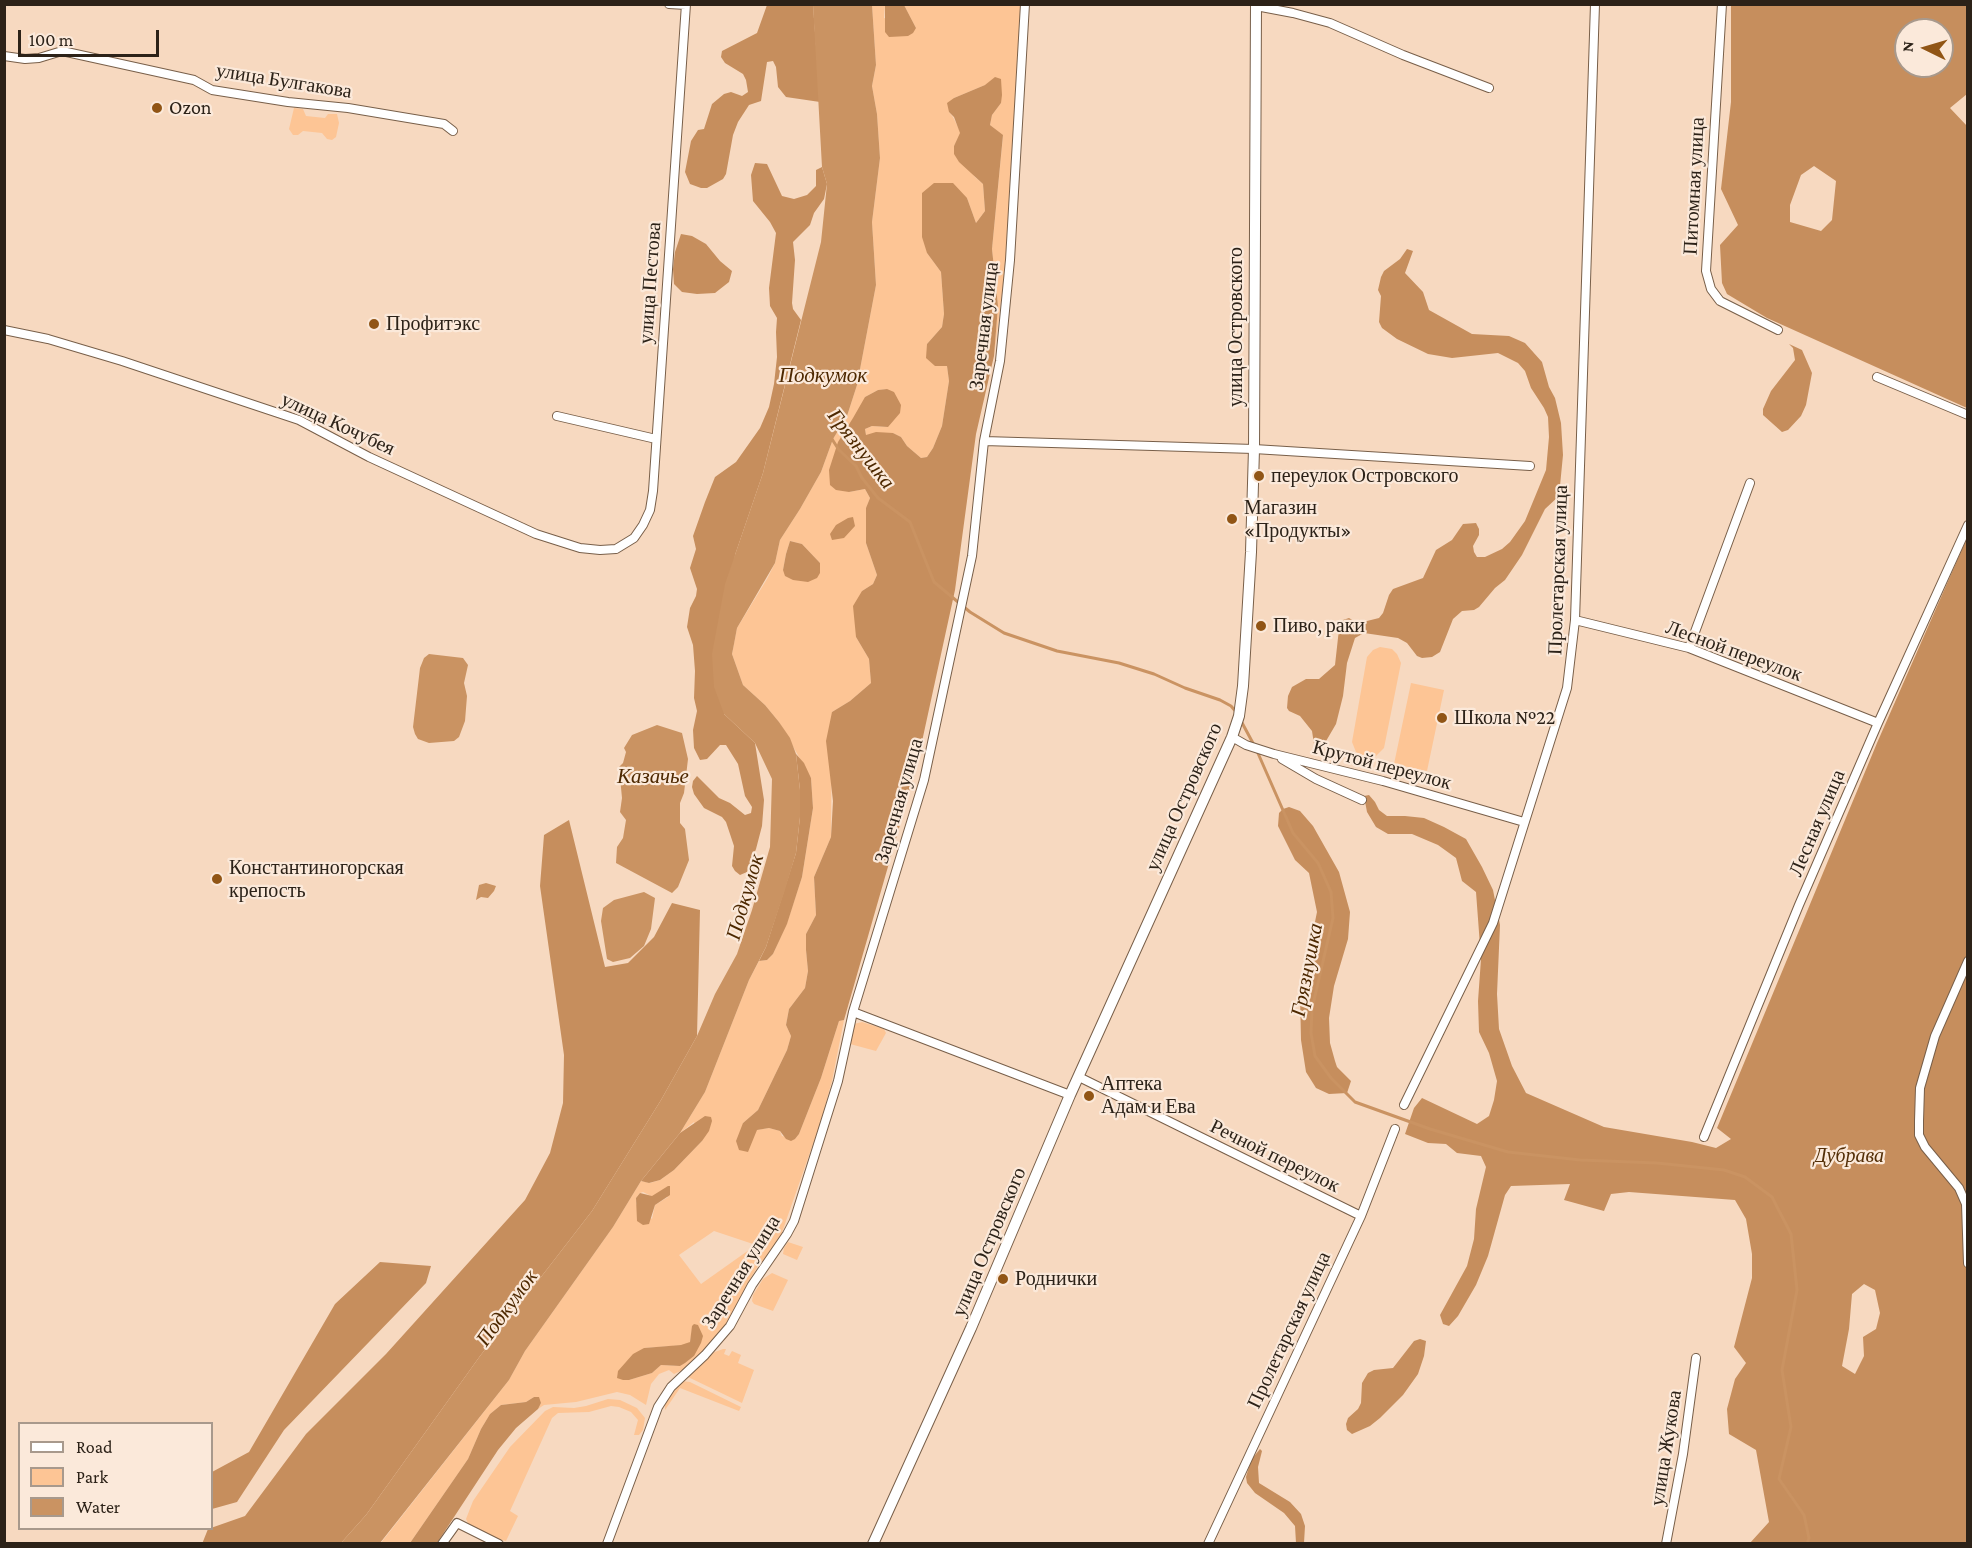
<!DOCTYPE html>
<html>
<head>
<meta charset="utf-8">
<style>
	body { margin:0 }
	#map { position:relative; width:1972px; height:1548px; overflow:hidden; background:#f7d9c0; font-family:"Crimson Pro",serif }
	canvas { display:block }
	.frame { position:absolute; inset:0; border:6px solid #2c2218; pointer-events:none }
	.legend { position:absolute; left:18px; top:1422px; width:195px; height:108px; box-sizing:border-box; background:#fbe9da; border:2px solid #a8998c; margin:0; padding:8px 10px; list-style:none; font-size:18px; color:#2c2218 }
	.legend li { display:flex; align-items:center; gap:12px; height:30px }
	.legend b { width:30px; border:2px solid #a8998c }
	.north { position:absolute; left:1894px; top:18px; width:60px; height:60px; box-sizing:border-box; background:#fbe9da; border:2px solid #a8998c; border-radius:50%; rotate:275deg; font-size:16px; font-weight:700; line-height:24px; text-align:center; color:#2c2218 }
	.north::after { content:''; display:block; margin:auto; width:21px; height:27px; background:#915515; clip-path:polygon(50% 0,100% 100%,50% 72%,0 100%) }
	.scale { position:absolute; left:18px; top:30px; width:141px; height:27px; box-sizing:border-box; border:3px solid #2c2218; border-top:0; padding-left:8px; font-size:18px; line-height:21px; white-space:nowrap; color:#2c2218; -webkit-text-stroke:4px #fbe9da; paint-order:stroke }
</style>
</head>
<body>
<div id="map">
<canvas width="1972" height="1548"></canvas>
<div class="frame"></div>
<ul class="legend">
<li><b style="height:8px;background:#fff"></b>Road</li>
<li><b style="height:16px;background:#fdc595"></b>Park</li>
<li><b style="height:16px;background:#ca9362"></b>Water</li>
</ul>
<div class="north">N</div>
<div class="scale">100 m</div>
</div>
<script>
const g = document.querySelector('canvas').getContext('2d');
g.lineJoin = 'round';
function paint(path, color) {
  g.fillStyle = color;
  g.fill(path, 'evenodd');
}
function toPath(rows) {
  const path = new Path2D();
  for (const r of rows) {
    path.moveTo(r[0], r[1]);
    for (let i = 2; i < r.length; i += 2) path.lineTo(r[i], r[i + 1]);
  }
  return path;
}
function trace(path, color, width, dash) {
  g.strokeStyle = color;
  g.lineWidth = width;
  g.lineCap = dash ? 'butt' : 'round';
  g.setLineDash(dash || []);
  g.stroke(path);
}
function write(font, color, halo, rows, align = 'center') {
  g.font = font + ' "Crimson Pro",serif';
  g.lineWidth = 4.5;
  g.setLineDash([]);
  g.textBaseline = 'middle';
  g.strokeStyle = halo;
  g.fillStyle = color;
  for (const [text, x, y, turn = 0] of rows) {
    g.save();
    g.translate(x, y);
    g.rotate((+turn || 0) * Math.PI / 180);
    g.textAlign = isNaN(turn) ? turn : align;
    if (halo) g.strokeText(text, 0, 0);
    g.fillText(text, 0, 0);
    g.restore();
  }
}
const green = toPath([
	[872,5,885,5,884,18,916,28,904,5,1021,5,1005,270,994,356,998,306,992,249,1003,136,990,125,992,115,1001,103,985,85,954,98,949,112,953,117,961,133,954,146,975,177,983,184,985,211,976,223,967,198,927,253,941,272,944,314,942,327,927,344,947,366,949,381,942,426,933,448,927,457,921,458,907,446,901,437,893,433,866,435,865,429,872,426,888,427,887,389,878,390,865,397,849,492,865,489,870,498,866,509,866,543,877,575,873,584,862,591,856,637,869,659,871,683,850,701,832,712,831,837,814,877,816,915,806,934,806,950,808,971,805,988,789,1009,786,1025,791,1036,787,1050,758,1110,743,1123,751,1140,756,1130,769,1128,780,1131,782,1136,795,1139,799,1134,821,1078,839,1021,844,1020,832,1081,820,1124,780,1238,772,1253,758,1266,749,1281,733,1313,710,1348,687,1368,674,1374,669,1370,659,1374,651,1384,646,1405,630,1395,617,1392,576,1402,544,1405,538,1409,541,1403,534,1397,526,1402,501,1405,490,1414,481,1429,468,1459,410,1543,380,1544,509,1380,525,1351,613,1227,641,1181,650,1183,660,1180,674,1170,702,1141,694,1122,680,1133,705,1092,749,980,759,961,767,960,773,954,787,923,802,877,813,808,811,778,779,722,765,705,743,685,732,654,737,628,767,579,775,563,780,540,800,509,821,472,833,439,847,416,857,385,876,285,872,222,880,158,877,114,872,86,876,65],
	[790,541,802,544,820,563,783,570,786,554],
	[643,1192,651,1196,668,1197,655,1205,652,1219,636,1204,636,1198,640,1193],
	[714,1231,756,1245,701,1284,679,1255],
	[692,1330,694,1356,680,1366,661,1365,652,1373,629,1380,644,1348,686,1345,690,1342],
	[294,108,303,109,306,116,325,118,328,114,337,114,339,123,336,137,332,140,327,139,322,133,303,131,298,135,293,135,289,129],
	[1380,647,1392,649,1397,654,1401,663,1384,748,1376,756,1367,757,1356,752,1352,742,1367,657,1373,650],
	[1411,683,1444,690,1427,771,1394,764],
	[862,1022,884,1029,886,1033,876,1051,850,1044,848,1041,854,1024],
	[788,1242,803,1247,797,1260,783,1254,784,1248],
	[772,1273,788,1280,773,1311,754,1304,752,1301,753,1295,763,1279],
	[723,1349,726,1349,724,1354,729,1356,732,1351,741,1355,738,1363,754,1370,742,1403,688,1377,712,1353],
	[682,1381,690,1382,741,1407,739,1411,680,1388,665,1410,665,1403],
	[608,1399,620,1400,637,1408,645,1418,643,1430,639,1435,634,1435,638,1420,631,1412,619,1407,611,1406,589,1412,558,1413,552,1418,510,1511,518,1516,506,1541,494,1538,469,1525,466,1519,473,1501,510,1447,545,1411,553,1407,574,1408,586,1406]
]);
const forest = toPath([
	[767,5,813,5,820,102,786,97,778,87,776,67,773,61,767,62,761,101,749,105,738,122,733,135,726,174,723,179,707,188,701,188,690,184,685,172,691,141,698,130,704,129,712,104,724,94,731,92,742,96,748,92,746,80,743,74,725,63,721,57,722,51,757,33],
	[885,5,904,5,916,28,913,33,908,36,889,37,885,32],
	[1731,5,1967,5,1967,94,1950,108,1967,126,1967,408,1767,318,1727,294,1722,283,1720,245,1738,225,1721,189,1731,102],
	[1906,30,1942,30,1942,66,1906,66],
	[1814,166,1836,181,1832,220,1821,231,1790,222,1790,205,1801,175],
	[995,77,1001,79,1002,95,1001,103,992,115,990,125,1003,135,992,249,998,306,994,356,976,434,955,590,916,769,844,1020,839,1021,821,1078,799,1134,795,1139,791,1141,786,1139,780,1131,769,1128,757,1130,748,1152,739,1150,736,1141,743,1123,758,1110,787,1050,791,1036,786,1025,789,1009,805,988,808,971,806,950,806,934,816,915,814,877,831,837,833,801,826,741,832,712,850,701,871,683,869,659,856,637,853,606,862,591,873,584,877,575,866,543,866,508,870,498,865,489,849,492,836,490,830,485,829,470,838,442,853,418,865,397,878,390,887,389,894,392,901,405,900,413,888,427,872,426,865,429,866,435,876,432,893,433,901,437,907,446,921,458,927,457,933,448,942,426,949,381,947,366,935,366,926,358,927,344,942,327,944,314,941,272,927,253,922,237,922,193,934,183,953,183,967,198,976,223,985,211,983,184,959,162,954,154,954,146,960,133,954,117,949,112,947,103,954,98,985,85],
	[755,163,767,164,782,196,794,199,807,195,816,186,816,170,822,167,827,184,824,199,814,213,810,225,793,242,795,260,792,303,793,309,801,320,763,473,735,555,724,714,755,743,764,800,762,826,756,849,747,872,740,875,735,871,732,866,734,846,726,822,722,817,704,808,694,794,692,787,693,781,697,776,719,798,730,803,745,815,751,813,752,807,745,796,738,764,726,745,720,745,707,759,700,760,694,748,693,730,697,711,694,698,695,671,693,645,687,627,690,608,696,596,697,589,690,568,696,549,693,536,705,502,715,477,736,462,760,428,769,407,774,384,777,357,776,332,777,318,770,306,769,288,776,233,770,222,753,201,751,175],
	[681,234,692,236,706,244,720,261,732,271,729,282,715,293,697,294,682,292,674,284,673,269,675,252],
	[1407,249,1413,251,1405,273,1423,292,1429,310,1472,334,1509,336,1525,343,1542,362,1549,387,1555,398,1561,423,1563,455,1559,496,1545,509,1522,555,1505,580,1495,588,1479,607,1474,610,1462,611,1453,619,1440,652,1432,657,1422,658,1417,656,1407,643,1398,638,1364,633,1355,638,1347,663,1343,696,1336,724,1322,748,1319,748,1314,744,1312,731,1300,716,1289,711,1287,708,1288,696,1292,687,1306,679,1319,679,1335,665,1339,629,1343,620,1349,618,1354,621,1367,621,1379,618,1383,613,1389,595,1393,589,1423,578,1436,550,1452,540,1463,524,1476,523,1479,529,1479,535,1473,546,1474,552,1477,557,1485,557,1502,549,1510,542,1525,521,1546,470,1549,437,1548,417,1544,408,1531,388,1525,371,1518,363,1498,353,1452,358,1428,354,1397,339,1382,328,1379,322,1381,296,1378,290,1381,277,1384,271,1400,259],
	[1789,344,1802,350,1812,373,1806,405,1801,416,1788,430,1782,432,1763,415,1763,409,1771,391,1795,360,1793,348],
	[853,517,855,526,844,538,832,540,830,534,836,525,848,518],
	[1967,538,1967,1543,1750,1543,1769,1522,1756,1450,1729,1434,1727,1409,1735,1379,1746,1363,1734,1347,1752,1278,1752,1254,1746,1219,1735,1200,1629,1192,1611,1194,1604,1211,1564,1200,1570,1184,1511,1186,1505,1195,1488,1256,1476,1285,1458,1316,1449,1326,1443,1324,1440,1315,1467,1266,1474,1239,1476,1209,1486,1167,1481,1156,1457,1153,1446,1144,1428,1143,1405,1134,1414,1108,1422,1098,1477,1124,1489,1116,1494,1100,1497,1081,1489,1053,1479,1032,1478,1001,1481,959,1476,892,1462,881,1456,858,1438,845,1412,834,1388,834,1376,827,1367,812,1364,796,1369,795,1375,802,1379,810,1387,816,1405,816,1424,818,1444,827,1466,839,1482,867,1493,890,1500,925,1497,994,1499,1029,1512,1066,1526,1093,1604,1127,1692,1142,1716,1148,1731,1139,1717,1128,1877,743],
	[1864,1284,1875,1290,1880,1313,1876,1329,1863,1337,1864,1356,1855,1374,1842,1366,1849,1329,1852,1294],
	[790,541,802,544,820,563,820,573,817,578,808,582,793,580,785,576,783,570,786,554],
	[796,754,804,763,811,778,813,808,802,877,787,924,773,954,767,960,759,961,766,947,796,853,800,817,800,790],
	[1289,807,1300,811,1313,826,1339,872,1350,912,1348,939,1334,986,1329,1018,1330,1043,1335,1061,1337,1067,1351,1081,1347,1093,1329,1094,1316,1088,1306,1072,1301,1040,1300,995,1317,912,1309,873,1295,860,1278,826,1279,813,1283,809],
	[569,820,605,967,628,963,654,937,672,903,700,910,697,1036,661,1100,592,1211,480,1356,366,1515,341,1543,202,1544,208,1529,245,1516,306,1434,386,1354,525,1200,550,1153,563,1103,564,1055,540,886,544,835],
	[705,1116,711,1117,712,1121,709,1131,702,1141,674,1170,660,1180,649,1183,641,1181,680,1133],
	[668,1186,670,1186,670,1195,655,1205,649,1224,643,1225,637,1221,636,1198,640,1193,652,1196],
	[380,1262,431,1266,426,1283,284,1430,237,1502,212,1509,212,1472,249,1452,335,1304],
	[694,1324,698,1325,703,1336,701,1343,694,1356,685,1363,680,1366,661,1365,652,1373,629,1380,623,1380,617,1378,618,1371,633,1354,644,1348,681,1345,690,1342,692,1326],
	[1420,1339,1426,1341,1424,1356,1418,1374,1403,1395,1380,1418,1370,1426,1352,1434,1347,1430,1346,1424,1348,1418,1358,1409,1361,1403,1362,1383,1368,1373,1374,1370,1393,1368,1414,1341],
	[534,1397,539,1397,541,1403,538,1409,516,1428,498,1450,437,1543,410,1543,468,1459,481,1429,490,1414,501,1405,526,1402],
	[1260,1449,1262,1451,1258,1467,1259,1483,1290,1502,1301,1514,1305,1526,1304,1543,1296,1543,1295,1526,1284,1513,1255,1493,1247,1483,1246,1477,1251,1460]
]);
const water = toPath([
	[813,5,872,5,876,65,872,86,877,114,880,158,872,222,876,285,857,385,847,416,833,439,821,472,800,509,780,540,775,563,737,628,734,644,732,654,743,685,765,705,779,722,790,738,796,754,800,790,800,817,796,853,785,890,766,947,749,980,705,1092,680,1133,641,1181,613,1227,525,1351,509,1380,380,1543,341,1543,366,1515,480,1356,592,1211,661,1100,697,1036,715,994,737,954,752,910,770,847,772,779,755,743,724,714,714,687,712,654,725,584,763,473,821,242,827,184,822,167],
	[429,654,463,658,468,665,464,683,467,696,465,721,459,737,454,741,429,743,418,739,415,734,413,727,420,668,424,658],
	[657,725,682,733,688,759,684,793,680,803,680,823,685,829,689,860,678,887,672,893,616,863,617,847,623,838,626,820,620,812,622,798,619,767,623,763,626,752,624,748,632,735],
	[486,883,496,886,494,891,488,898,481,897,476,900,479,885],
	[644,892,655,898,651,929,644,946,630,958,613,962,607,959,601,921,603,908,614,900]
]);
const stream = toPath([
	[830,436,839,450,856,466,862,478,878,498,910,522,934,582,970,612,1004,633,1057,651,1119,663,1154,674,1185,688,1220,700,1231,706,1237,713],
	[1240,719,1254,745],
	[1257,751,1293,833,1318,863,1331,892,1333,918,1312,1009,1311,1033,1315,1056,1331,1078,1355,1102,1430,1129,1508,1152,1580,1160,1657,1163,1724,1170,1745,1177,1772,1197,1791,1234,1797,1290,1782,1370,1791,1427,1779,1479,1804,1515,1809,1538,1807,1544]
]);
const minor = toPath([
	[669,4,686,5],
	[1722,4,1706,271,1711,289,1720,301,1778,330],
	[1256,6,1293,13,1330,23,1403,55,1489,88],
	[4,56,25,59,39,58,62,51,194,80,212,90,288,102,348,108,444,124,453,131],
	[4,330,48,339,122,361,299,420,369,457,536,534,580,548,600,550,616,549,634,538,643,525,650,510,653,491,686,4],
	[1877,377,1968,415],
	[557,416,656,439],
	[984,441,1254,449,1530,466],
	[1575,620,1689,648,1878,723],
	[1689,648,1750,483],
	[1232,737,1246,745,1274,754,1383,781,1524,822],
	[1282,759,1316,779,1362,800],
	[1968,961,1935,1036,1920,1088,1919,1121,1919,1135,1925,1147,1959,1188,1966,1204,1968,1263],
	[853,1012,1070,1095],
	[1079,1077,1361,1216],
	[1404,1105,1493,923,1567,688,1575,620,1595,4],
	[1704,1137,1799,905,1878,723,1968,525],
	[442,1544,457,1523,499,1544],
	[607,1544,658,1407,671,1387,705,1355,730,1326,752,1285,787,1234,794,1221,838,1081,853,1012,924,780,972,556,984,441,1000,361,1010,260,1025,4],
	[1208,1544,1361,1216,1395,1129],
	[1666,1544,1683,1454,1696,1358]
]);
const tertiary = toPath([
	[873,1544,971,1328,1070,1095,1232,737,1239,716,1243,686,1251,552,1254,449,1256,4]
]);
const markers = [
	[157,108,6,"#915515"],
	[374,324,6,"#915515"],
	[1259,476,6,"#915515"],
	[1232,519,6,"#915515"],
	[1261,626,6,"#915515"],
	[1442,718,6,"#915515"],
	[217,879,6,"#915515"],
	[1089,1096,6,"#915515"],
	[1003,1279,6,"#915515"]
];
const streetNames = [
	["улица Булгакова",284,81,9],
	["Питомная улица",1694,186,-87],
	["улица Пестова",650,283,-86],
	["Заречная улица",984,326,-83],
	["улица Островского",1236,327,-90],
	["улица Кочубея",338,424,25],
	["Пролетарская улица",1558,570,-88],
	["Лесной переулок",1734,651,20],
	["Крутой переулок",1382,765,15],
	["улица Островского",1184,797,-66],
	["Заречная улица",899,801,-74],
	["Лесная улица",1817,823,-67],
	["Речной переулок",1275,1156,26],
	["улица Островского",989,1242,-67],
	["Заречная улица",741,1272,-58],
	["Пролетарская улица",1289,1330,-65],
	["улица Жукова",1666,1448,-81]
];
const poiNames = [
	["Ozon",169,108],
	["Профитэкс",386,324],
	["переулок Островского",1271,476],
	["Магазин",1244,508],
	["«Продукты»",1244,531],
	["Пиво, раки",1273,626],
	["Школа №22",1454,718],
	["Константиногорская",229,868],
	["крепость",229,891],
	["Аптека",1101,1084],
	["Адам и Ева",1101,1107],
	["Роднички",1015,1279]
];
const parkNames = [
	["Дубрава",1849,1156]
];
const waterNames = [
	["Подкумок",823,376],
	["Грязнушка",861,449,52],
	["Казачье",653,777],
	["Подкумок",745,897,-74],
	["Грязнушка",1307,970,-79],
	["Подкумок",507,1308,-54]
];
paint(green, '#fdc595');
paint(forest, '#c68e5d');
paint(water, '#ca9362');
trace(stream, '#ca9362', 3);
trace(minor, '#785f49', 10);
trace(tertiary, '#785f49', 12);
trace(minor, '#fff', 8);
trace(tertiary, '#fff', 10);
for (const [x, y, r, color] of markers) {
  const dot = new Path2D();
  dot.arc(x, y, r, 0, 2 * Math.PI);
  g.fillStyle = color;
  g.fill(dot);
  trace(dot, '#fbe9da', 2);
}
write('20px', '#2c2218', '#fbe9da', streetNames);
write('20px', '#2c2218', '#fbe9da', poiNames, 'left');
write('italic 20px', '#532e06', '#fbe9da', parkNames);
write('italic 21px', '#4d2800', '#fbe9da', waterNames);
</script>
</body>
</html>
